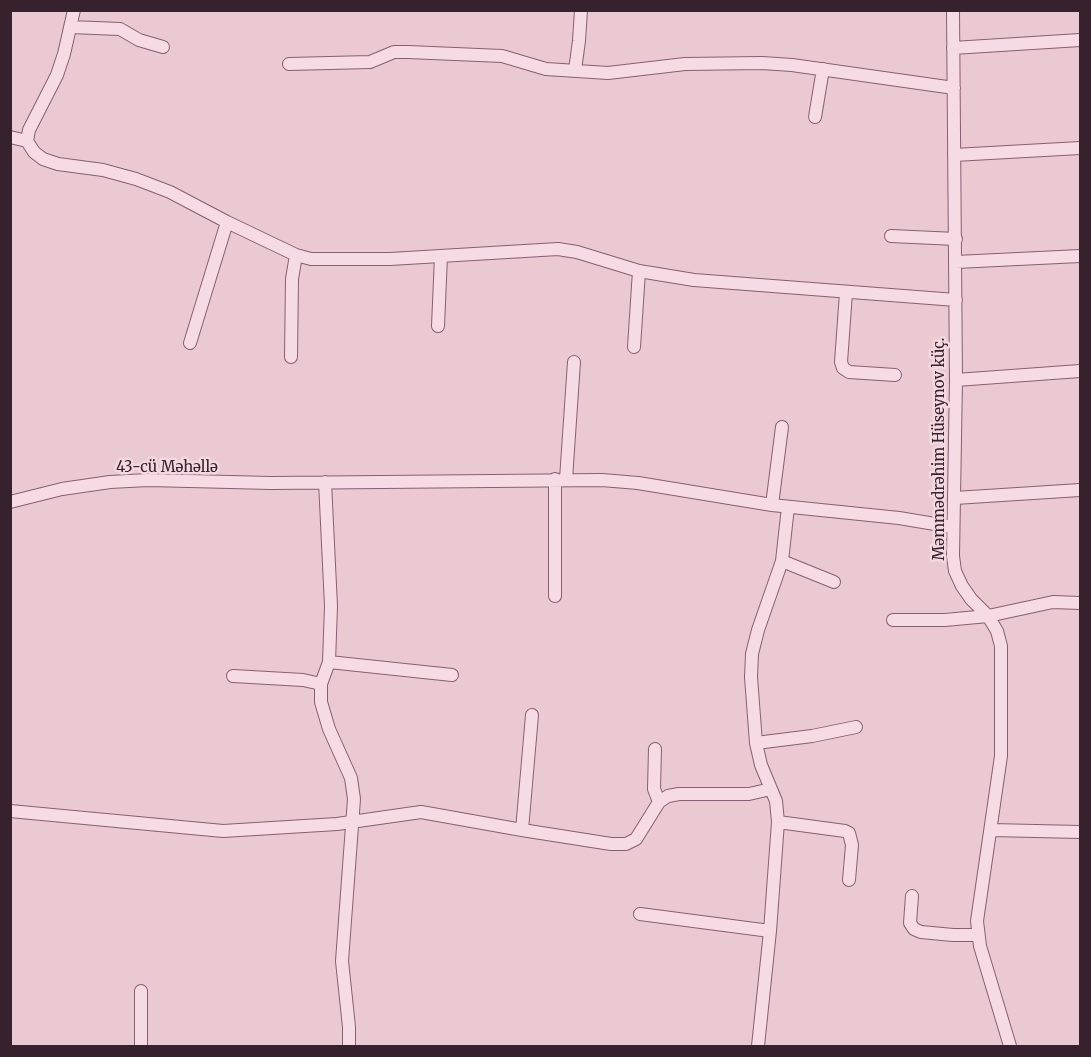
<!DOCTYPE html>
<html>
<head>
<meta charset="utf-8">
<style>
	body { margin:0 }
	#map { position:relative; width:1091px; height:1057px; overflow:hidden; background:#ebc9d3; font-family:Merriweather,serif }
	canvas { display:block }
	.frame { position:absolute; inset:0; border:12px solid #37212d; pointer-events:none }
</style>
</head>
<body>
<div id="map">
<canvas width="1091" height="1057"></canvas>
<div class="frame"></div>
</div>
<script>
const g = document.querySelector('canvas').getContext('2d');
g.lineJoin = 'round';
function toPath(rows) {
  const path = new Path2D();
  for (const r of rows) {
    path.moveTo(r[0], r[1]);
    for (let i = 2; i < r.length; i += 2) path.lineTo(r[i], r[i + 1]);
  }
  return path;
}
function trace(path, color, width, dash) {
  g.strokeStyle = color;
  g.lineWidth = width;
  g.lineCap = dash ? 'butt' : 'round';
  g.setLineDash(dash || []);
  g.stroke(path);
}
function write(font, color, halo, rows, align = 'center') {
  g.font = font + ' Merriweather,serif';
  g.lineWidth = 5;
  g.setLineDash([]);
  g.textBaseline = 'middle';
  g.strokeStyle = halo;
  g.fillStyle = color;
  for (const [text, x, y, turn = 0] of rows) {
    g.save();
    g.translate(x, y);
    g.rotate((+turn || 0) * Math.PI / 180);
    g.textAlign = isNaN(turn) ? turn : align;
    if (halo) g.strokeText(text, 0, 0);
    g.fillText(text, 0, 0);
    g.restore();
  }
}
const street = toPath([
	[953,10,956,380,953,556,955,571,962,586,971,599,988,616,997,631,1001,646,1001,756,977,921,980,946,1010,1046],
	[70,27,120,29,139,40,163,47],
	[953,48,1080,40],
	[289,64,370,62,394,52,408,52,502,56,546,69,608,73,685,64,762,63,792,65,954,88],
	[575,70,579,41,581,10],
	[815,117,823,69],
	[10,137,27,141,34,152,43,159,58,164,103,170,136,179,170,192,227,222,296,255,311,259,390,259,558,249,577,252,639,271,694,280,956,300],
	[27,141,29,130,57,75,64,54,74,10],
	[954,155,1080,148],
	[891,236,956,239],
	[956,262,1080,256],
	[846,293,841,362,843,368,849,372,895,375],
	[438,326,441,256],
	[190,343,227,222],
	[634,347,639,271],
	[291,357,292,279,296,255],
	[956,380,1080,371],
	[566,479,574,362],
	[325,482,331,606,329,662,321,684,321,702,329,729,351,778,354,799,342,961,349,1027,349,1046],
	[955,498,1080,490],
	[10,502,62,489,110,482,148,480,271,483,602,480,638,483,772,505,899,518,953,527],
	[772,505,782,427],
	[782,561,834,582],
	[555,596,555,479],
	[893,620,945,620,988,616,1053,602,1080,603],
	[329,662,452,675],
	[233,676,303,680,321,684],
	[756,743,812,736,856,727],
	[655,749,654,789,659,802],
	[10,811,223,831,337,824,421,812,522,830,611,844,626,844,636,839,659,802,668,796,679,794,749,794,771,789],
	[778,822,845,831,849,833,852,845,849,880],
	[522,830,532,715],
	[991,830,1080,832],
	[912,896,910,923,914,929,921,932,953,935,977,935],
	[640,914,770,931],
	[141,1046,141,991],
	[758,1046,770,931,778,822,776,801,761,765,756,743,751,677,752,654,758,630,782,561,788,507]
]);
const streetNames = [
	["Məmmədrəhim Hüseynov küç.",940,449,-90],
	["43-cü Məhəllə",167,468]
];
trace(street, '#865f72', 14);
trace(street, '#f6dbe4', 12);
write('15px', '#37212d', '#f3d8e0', streetNames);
</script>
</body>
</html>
